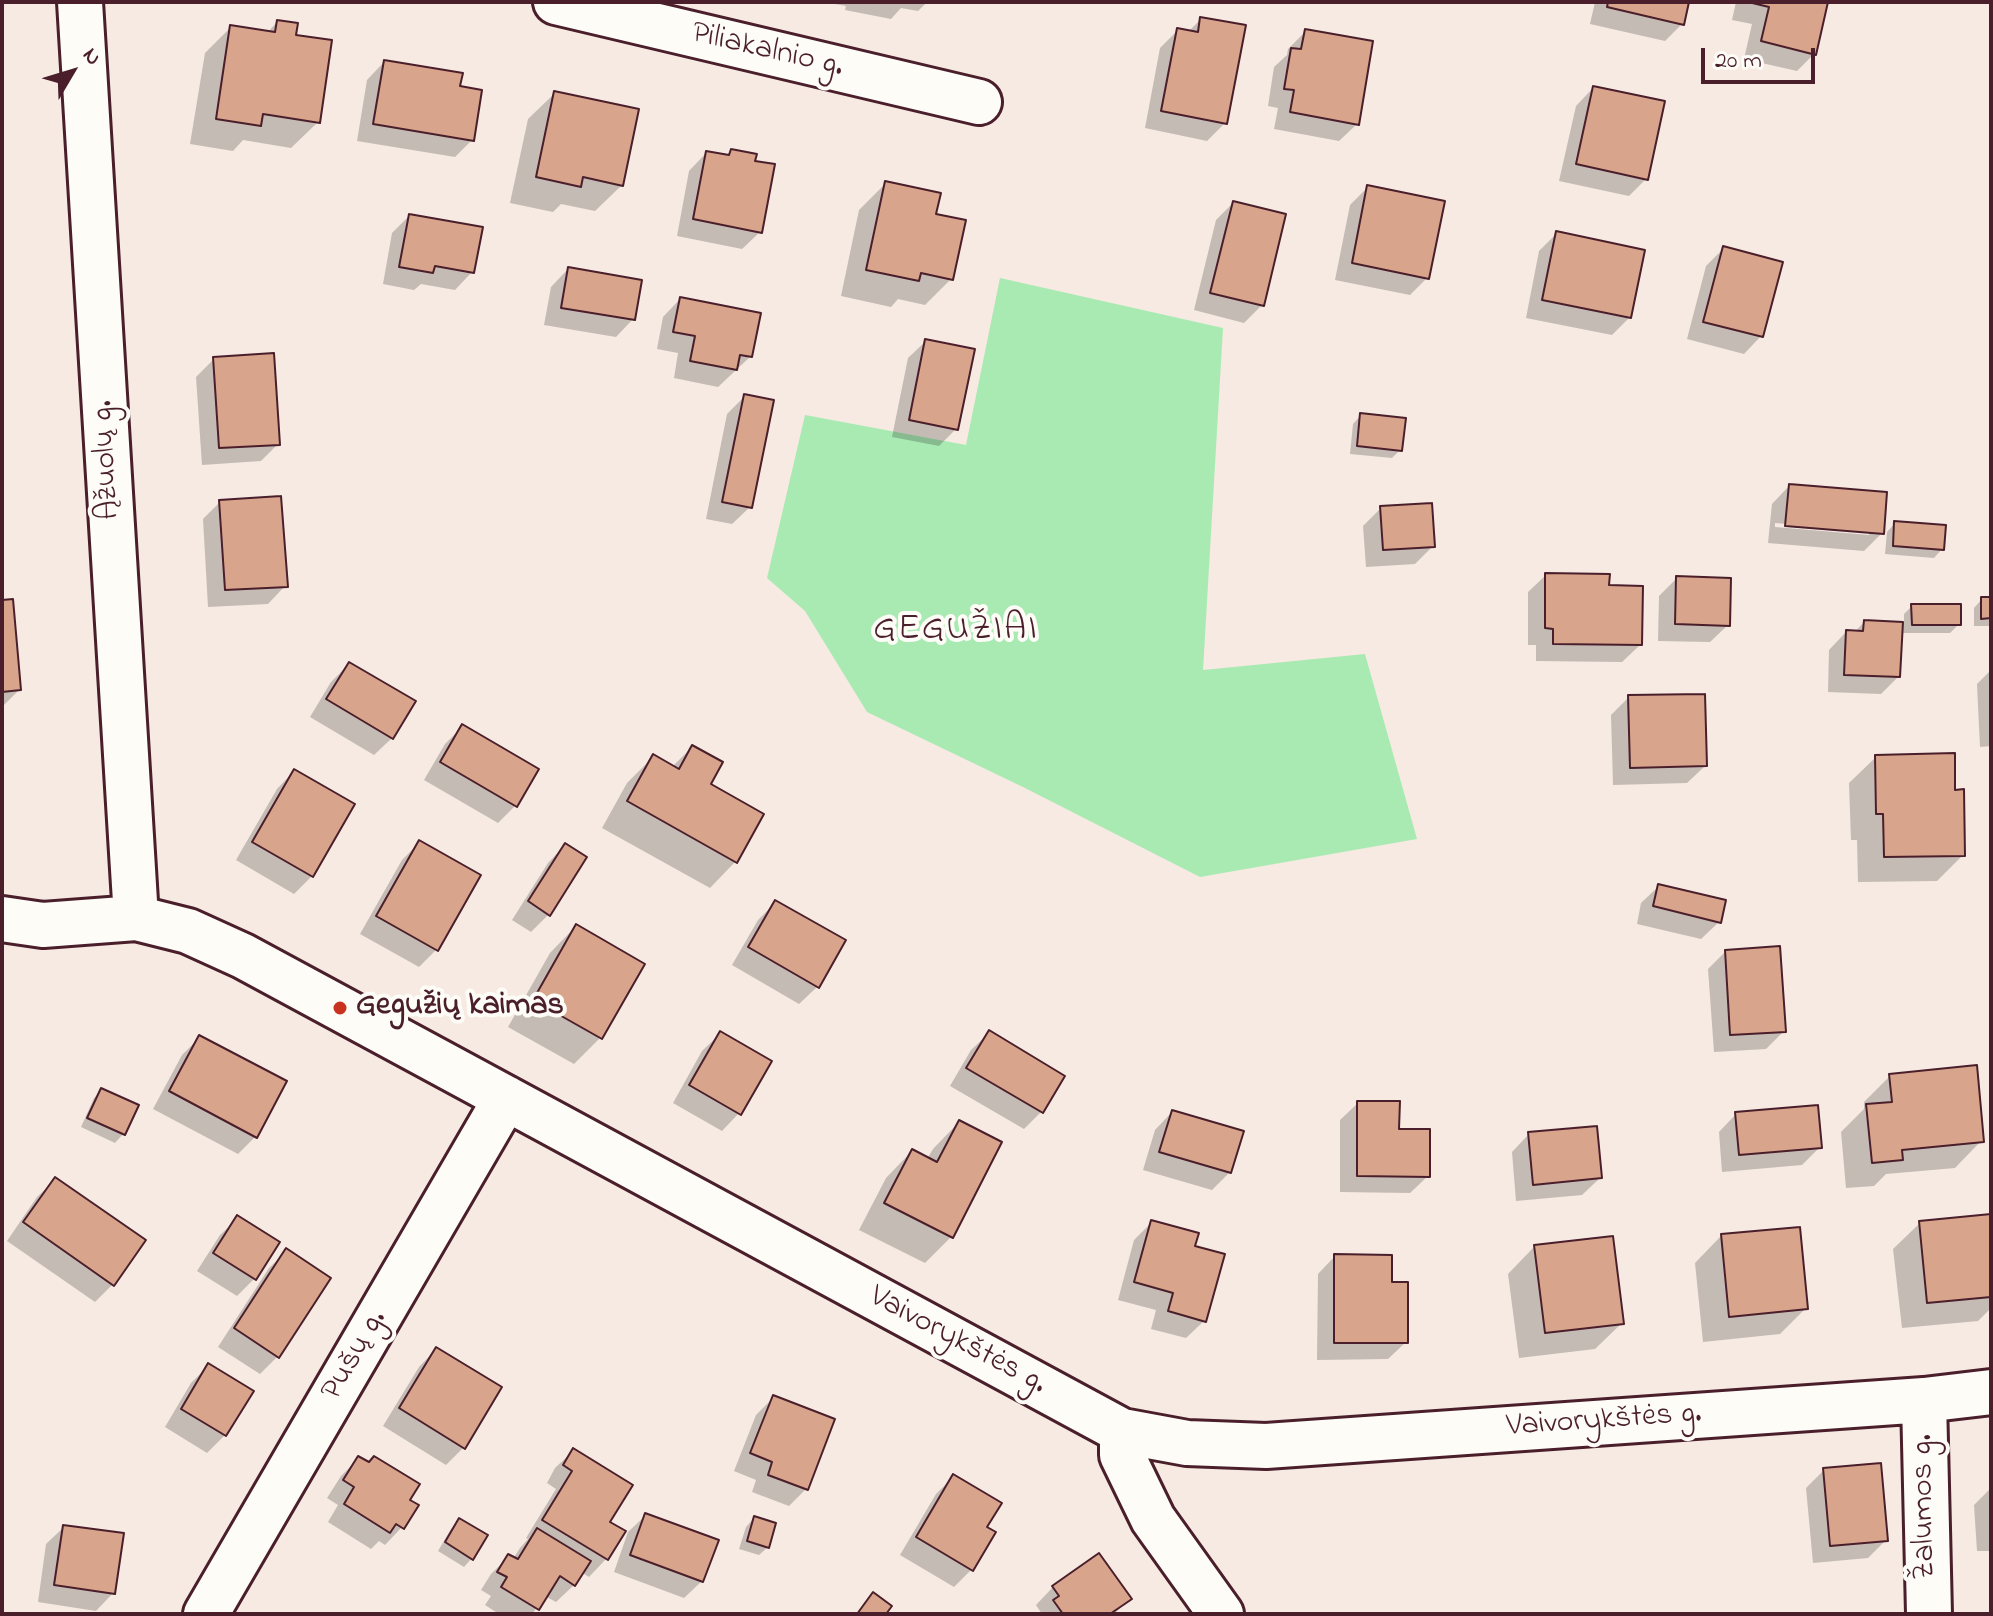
<!DOCTYPE html>
<html>
<head>
<meta charset="utf-8">
<style>
	body { margin:0 }
	#map { position:relative; width:1993px; height:1616px; overflow:hidden; background:#f6eae2; font-family:"Indie Flower",sans-serif }
	canvas { display:block }
	.frame { position:absolute; inset:0; border:4px solid #4a1f2b; pointer-events:none }
	.north { position:absolute; left:32px; top:32px; width:80px; height:80px; -webkit-text-stroke:6px #fdfcf7; paint-order:stroke; rotate:52deg; font-size:22px; font-weight:700; line-height:32px; text-align:center; color:#4a1f2b }
	.north::after { content:''; display:block; margin:auto; width:28px; height:36px; background:#4a1f2b; clip-path:polygon(50% 0,100% 100%,50% 72%,0 100%) }
	.scale { position:absolute; left:1701px; top:48px; width:114px; height:36px; box-sizing:border-box; border:4px solid #4a1f2b; border-top:0; padding-left:10px; font-size:24px; line-height:28px; white-space:nowrap; color:#4a1f2b; -webkit-text-stroke:6px #fdfcf7; paint-order:stroke }
</style>
</head>
<body>
<div id="map">
<canvas width="1993" height="1616"></canvas>
<div class="frame"></div>
<div class="north">N</div>
<div class="scale">20 m</div>
</div>
<script>
const g = document.querySelector('canvas').getContext('2d');
g.lineJoin = 'round';
function paint(path, color) {
  g.fillStyle = color;
  g.fill(path, 'evenodd');
}
function toPath(rows) {
  const path = new Path2D();
  for (const r of rows) {
    path.moveTo(r[0], r[1]);
    for (let i = 2; i < r.length; i += 2) path.lineTo(r[i], r[i + 1]);
  }
  return path;
}
function trace(path, color, width, dash) {
  g.strokeStyle = color;
  g.lineWidth = width;
  g.lineCap = dash ? 'butt' : 'round';
  g.setLineDash(dash || []);
  g.stroke(path);
}
function write(font, color, halo, rows, align = 'center') {
  g.font = font + ' "Indie Flower",sans-serif';
  g.lineWidth = 8;
  g.setLineDash([]);
  g.textBaseline = 'middle';
  g.strokeStyle = halo;
  g.fillStyle = color;
  for (const [text, x, y, turn = 0] of rows) {
    g.save();
    g.translate(x, y);
    g.rotate((+turn || 0) * Math.PI / 180);
    g.textAlign = isNaN(turn) ? turn : align;
    if (halo) g.strokeText(text, 0, 0);
    g.fillText(text, 0, 0);
    g.restore();
  }
}
const green = toPath([
	[1000,278,1223,328,1203,670,1365,654,1417,839,1200,877,1025,788,867,712,805,611,767,578,805,415,966,445]
]);
const shadow = toPath([
	[824,2,927,2,918,11,901,8,891,19,845,10,846,6],
	[1595,2,1687,2,1682,24,1665,41,1590,24],
	[1736,2,1826,2,1814,54,1797,71,1744,59,1752,24,1732,20],
	[1201,19,1225,123,1207,141,1145,128,1160,48,1178,30,1188,32],
	[277,22,293,37,318,122,291,148,243,140,233,151,190,144,205,53,231,27,267,33],
	[1306,31,1357,124,1339,141,1274,129,1278,108,1268,106,1274,67,1287,55,1288,49],
	[384,62,458,88,472,140,455,157,357,141,367,80],
	[1593,88,1646,179,1629,196,1559,181,1576,106],
	[555,93,622,185,595,211,561,204,553,212,510,203,528,119],
	[731,151,753,162,760,232,742,249,677,236,689,171,706,153,726,156],
	[886,183,934,215,951,279,925,305,898,299,891,307,841,296,859,210],
	[1368,187,1427,278,1410,295,1335,280,1350,205],
	[1233,203,1262,305,1244,323,1194,310,1216,220],
	[409,216,472,272,455,290,421,284,414,290,383,284,392,233],
	[1556,234,1630,317,1612,335,1526,318,1539,251],
	[1724,248,1761,336,1744,354,1687,339,1706,266],
	[568,269,633,319,616,337,544,325,551,287],
	[680,299,751,356,718,387,674,378,678,353,657,349,663,317],
	[926,341,956,429,939,446,892,437,908,358],
	[214,359,278,444,261,461,202,465,196,377],
	[745,396,750,507,732,524,706,519,727,414],
	[1361,415,1400,450,1392,458,1350,454,1353,424],
	[1789,486,1882,533,1864,551,1768,543,1772,504],
	[1775,523,1869,531,1869,535,1775,527],
	[220,502,285,586,268,604,208,607,203,519],
	[1381,508,1433,546,1415,564,1366,567,1363,526],
	[1895,523,1942,549,1934,558,1885,554,1887,532],
	[1546,575,1640,645,1622,662,1536,661,1536,645,1528,645,1528,592],
	[1677,578,1728,625,1710,642,1658,641,1659,596],
	[1982,599,1991,599,1991,626,1974,626,1974,608],
	[2,602,19,690,2,707],
	[1912,606,1959,624,1950,633,1900,633,1898,677,1881,694,1828,692,1829,650,1846,632,1854,633,1864,622,1904,624,1904,614],
	[349,664,392,738,374,755,310,717,331,682],
	[1991,670,1991,746,1980,747,1977,684],
	[1629,697,1705,766,1687,783,1613,785,1611,715],
	[462,727,515,806,498,823,424,780,445,744],
	[692,747,736,861,710,888,602,828,627,783,653,757,672,767],
	[1876,757,1953,792,1963,855,1937,881,1858,882,1857,840,1851,840,1849,783],
	[294,771,312,876,294,894,236,860,277,789],
	[420,842,437,949,419,967,360,934,402,860],
	[565,845,549,914,531,932,512,920,548,863],
	[1659,886,1719,922,1701,939,1637,924,1641,903],
	[776,902,817,987,799,1004,732,965,758,920],
	[576,926,642,964,600,1038,574,1064,508,1027,550,953],
	[1725,952,1784,1031,1766,1049,1714,1052,1708,969],
	[989,1033,1041,1112,1024,1129,950,1086,971,1050],
	[720,1034,739,1113,722,1131,673,1103,702,1051],
	[200,1037,255,1137,238,1154,153,1109,182,1055],
	[1890,1076,1981,1141,1955,1168,1886,1174,1874,1186,1846,1188,1841,1132,1864,1109,1864,1102],
	[102,1090,136,1106,123,1134,115,1143,81,1127,94,1098],
	[1358,1103,1397,1131,1428,1176,1410,1193,1340,1192,1340,1120],
	[1172,1112,1230,1172,1212,1190,1143,1170,1155,1130],
	[1736,1114,1820,1147,1802,1165,1722,1172,1719,1132],
	[959,1122,951,1237,925,1263,859,1230,886,1178,912,1151,927,1159,933,1149],
	[1529,1134,1600,1178,1582,1195,1516,1201,1512,1152],
	[55,1180,113,1284,95,1302,7,1241,37,1197],
	[1991,1216,1991,1308,1978,1321,1902,1328,1893,1249,1920,1223],
	[238,1218,254,1279,237,1296,197,1271,220,1235],
	[1152,1222,1193,1248,1204,1321,1186,1338,1151,1329,1156,1310,1118,1300,1134,1240],
	[1721,1236,1806,1308,1780,1334,1703,1342,1695,1263],
	[1534,1247,1622,1323,1595,1349,1519,1358,1508,1274],
	[287,1251,278,1356,260,1374,218,1347,269,1268],
	[1335,1256,1406,1342,1388,1359,1317,1360,1318,1274],
	[436,1349,463,1448,446,1465,383,1426,419,1367],
	[208,1366,225,1435,207,1453,165,1427,191,1383],
	[773,1398,806,1489,789,1506,752,1492,756,1480,734,1471,756,1415],
	[573,1451,608,1522,623,1532,606,1559,589,1577,581,1572,574,1585,556,1602,545,1596,532,1614,499,1614,485,1605,491,1596,481,1590,491,1574,509,1556,513,1559,520,1548,528,1539,526,1538,556,1489,547,1483,555,1468],
	[358,1459,407,1501,402,1527,385,1545,379,1541,371,1549,328,1522,338,1505,327,1498,341,1476],
	[1824,1470,1886,1540,1868,1558,1813,1563,1806,1488],
	[954,1476,984,1528,971,1570,954,1587,900,1555,936,1494],
	[1991,1488,1991,1551,1977,1551,1974,1505],
	[646,1515,702,1581,684,1598,614,1572,628,1532],
	[754,1518,768,1547,759,1555,739,1549,746,1527],
	[460,1520,472,1558,464,1567,438,1551,451,1529],
	[64,1527,113,1593,96,1611,38,1602,46,1544],
	[1053,1587,1129,1599,1114,1614,1042,1614,1036,1605]
]);
const building = toPath([
	[1608,2,1689,2,1684,25,1607,7,1608,2],
	[1748,2,1828,2,1816,55,1761,41,1769,7,1748,2],
	[1200,17,1246,25,1227,124,1161,111,1177,28,1198,32,1200,17],
	[277,20,298,23,296,35,332,40,320,123,263,114,261,126,216,119,230,25,275,32,277,20],
	[1305,29,1373,41,1359,125,1290,112,1294,90,1284,89,1291,48,1301,49,1305,29],
	[384,60,463,73,460,86,482,90,474,141,373,124,384,60],
	[1593,86,1665,101,1648,180,1576,164,1593,86],
	[554,91,639,109,623,186,583,177,581,187,536,177,554,91],
	[731,149,757,154,755,161,775,164,762,233,693,219,706,151,729,155,731,149],
	[885,181,941,193,936,214,966,220,953,280,921,273,919,281,866,270,885,181],
	[1367,185,1445,201,1429,279,1352,263,1367,185],
	[1233,201,1286,214,1264,306,1210,293,1233,201],
	[409,214,483,227,474,273,435,266,433,273,399,267,409,214],
	[1556,231,1645,250,1631,318,1542,300,1556,231],
	[1723,246,1783,262,1763,337,1703,322,1723,246],
	[568,267,642,280,635,320,561,308,568,267],
	[680,297,761,313,752,357,740,355,737,370,690,361,695,336,673,332,680,297],
	[925,339,975,349,958,430,909,420,925,339],
	[274,353,280,445,219,448,213,357,274,353],
	[744,394,774,400,752,508,722,502,744,394],
	[1360,413,1406,418,1402,451,1357,446,1360,413],
	[1789,484,1887,492,1884,534,1785,526,1789,484],
	[281,496,288,587,225,590,219,500,281,496],
	[1432,503,1435,547,1383,550,1380,506,1432,503],
	[1894,521,1946,525,1944,550,1893,546,1894,521],
	[1545,573,1610,574,1609,585,1643,586,1642,645,1553,644,1553,629,1545,628,1545,573],
	[1676,576,1731,578,1730,626,1675,624,1676,576],
	[1981,597,1991,597,1991,618,1981,619,1981,597],
	[13,599,21,690,2,692,2,600,13,599],
	[1911,604,1961,604,1961,625,1912,625,1911,604],
	[1864,620,1903,622,1900,677,1844,675,1846,630,1863,631,1864,620],
	[349,662,416,701,393,739,326,699,349,662],
	[1705,694,1707,766,1630,768,1628,695,1705,694],
	[462,724,539,769,517,807,440,762,462,724],
	[692,745,723,762,711,784,764,814,737,863,627,801,653,754,679,769,692,745],
	[1955,753,1955,790,1964,789,1965,856,1884,857,1883,814,1876,814,1875,755,1955,753],
	[294,769,355,804,313,877,252,842,294,769],
	[419,840,481,875,438,951,376,916,419,840],
	[565,843,587,857,550,916,528,901,565,843],
	[1658,884,1726,900,1721,923,1653,906,1658,884],
	[775,900,846,940,819,988,748,947,775,900],
	[576,924,645,964,602,1039,533,1000,576,924],
	[1780,946,1786,1032,1730,1035,1725,950,1780,946],
	[989,1030,1065,1076,1043,1113,966,1068,989,1030],
	[720,1031,772,1061,741,1115,689,1085,720,1031],
	[199,1035,287,1081,257,1138,169,1091,199,1035],
	[1977,1065,1984,1142,1902,1150,1903,1160,1872,1163,1866,1104,1892,1102,1889,1074,1977,1065],
	[101,1088,139,1105,125,1135,87,1118,101,1088],
	[1357,1101,1400,1101,1399,1129,1430,1129,1430,1177,1357,1176,1357,1101],
	[1818,1105,1822,1148,1739,1155,1735,1112,1818,1105],
	[1172,1110,1244,1131,1231,1173,1159,1152,1172,1110],
	[959,1120,1002,1142,953,1238,884,1203,912,1149,937,1162,959,1120],
	[1597,1126,1602,1178,1533,1185,1528,1132,1597,1126],
	[55,1177,146,1240,114,1286,23,1222,55,1177],
	[1991,1214,1991,1297,1927,1303,1919,1221,1991,1214],
	[237,1215,280,1242,256,1280,213,1253,237,1215],
	[1151,1220,1199,1233,1195,1246,1225,1254,1206,1322,1168,1311,1173,1293,1134,1282,1151,1220],
	[1800,1227,1808,1309,1729,1317,1721,1234,1800,1227],
	[1613,1236,1624,1324,1545,1333,1534,1245,1613,1236],
	[286,1248,331,1278,279,1358,234,1328,286,1248],
	[1334,1254,1392,1255,1392,1282,1408,1282,1408,1343,1334,1343,1334,1254],
	[436,1347,502,1387,465,1449,399,1408,436,1347],
	[208,1363,254,1391,226,1436,181,1409,208,1363],
	[773,1395,835,1419,808,1490,768,1475,772,1462,750,1453,773,1395],
	[573,1448,633,1485,610,1522,626,1531,608,1560,542,1520,572,1471,563,1465,573,1448],
	[358,1456,369,1462,374,1456,420,1484,410,1500,419,1505,404,1529,396,1524,390,1533,344,1504,354,1487,343,1480,358,1456],
	[1881,1463,1888,1541,1830,1546,1823,1468,1881,1463],
	[953,1474,1002,1503,987,1527,996,1532,973,1571,916,1537,953,1474],
	[645,1513,719,1540,703,1582,630,1555,645,1513],
	[754,1516,776,1523,769,1548,747,1541,754,1516],
	[459,1518,488,1535,473,1560,445,1542,459,1518],
	[63,1525,124,1533,115,1594,54,1585,63,1525],
	[537,1528,591,1561,575,1586,560,1576,539,1610,501,1587,507,1577,497,1572,508,1554,518,1559,537,1528],
	[1099,1553,1132,1599,1110,1614,1063,1614,1053,1600,1059,1596,1052,1586,1099,1553],
	[873,1592,892,1606,886,1614,857,1614,873,1592]
]);
const street = toPath([
	[80,2,136,918],
	[556,2,979,102],
	[2,919,43,925,136,918,188,931,243,956,1122,1431,1187,1443,1266,1446,1924,1400,1991,1392],
	[1924,1400,1929,1614],
	[1122,1431,1122,1455,1153,1519,1221,1614],
	[206,1614,506,1098]
]);
const markers = [
	[340,1008,8,"#c8321e"]
];
const streetNames = [
	["Piliakalnio g.",767,52,13],
	["Ąžuolų g.",108,460,-93],
	["Vaivorykštės g.",957,1342,28],
	["Pušų g.",356,1356,-60],
	["Vaivorykštės g.",1604,1422,-4],
	["Žalumos g.",1926,1507,-91]
];
const poiNames = [
	["Gegužių kaimas",356,1008]
];
const quarterNames = [
	["GEGUŽIAI",956,632]
];
paint(green, '#a9eab3');
paint(shadow, '#0003');
paint(building, '#d8a48c');
trace(building, '#4a1f2b', 2);
trace(street, '#4a1f2b', 50);
trace(street, '#fdfcf7', 44);
for (const [x, y, r, color] of markers) {
  const dot = new Path2D();
  dot.arc(x, y, r, 0, 2 * Math.PI);
  g.fillStyle = color;
  g.fill(dot);
  trace(dot, '#fdfcf7', 3);
}
write('32px', '#4a1f2b', '#fdfcf7', streetNames);
write('bold 32px', '#4a1f2b', '#fdfcf7', poiNames, 'left');
g.letterSpacing = '2px';
write('36px', '#4a1f2b', '#fdfcf7', quarterNames);
g.letterSpacing = '0px';
</script>
</body>
</html>
